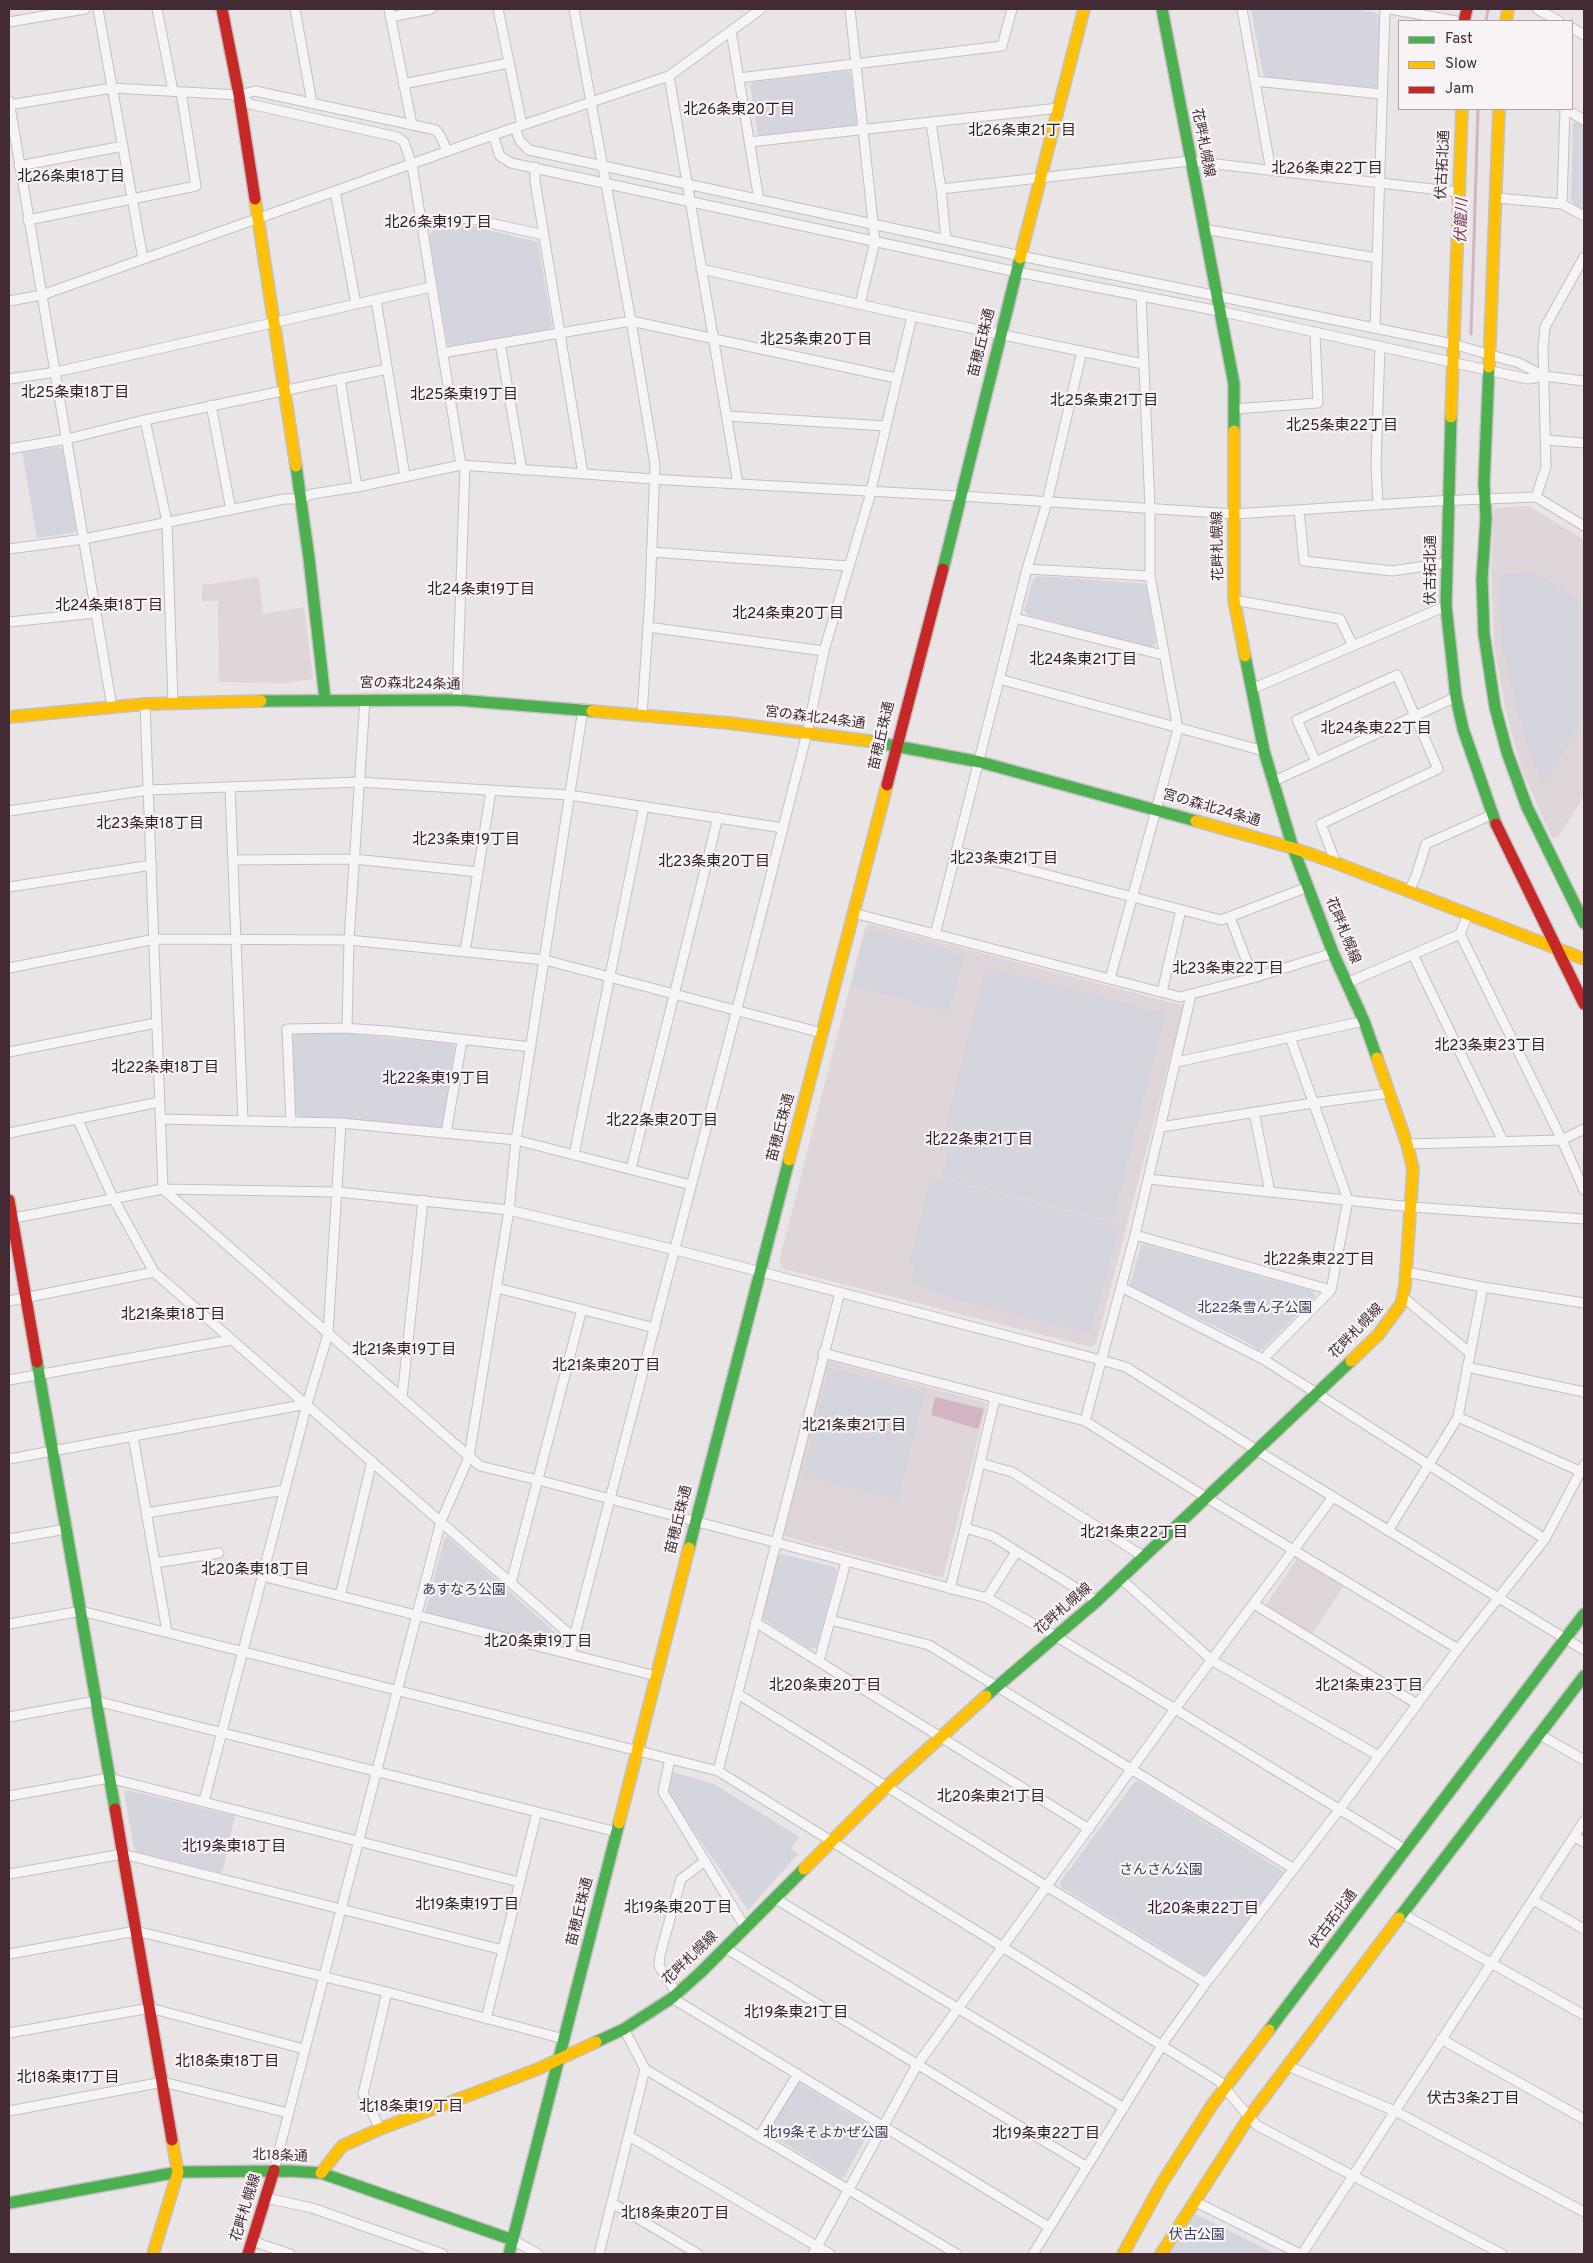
<!DOCTYPE html>
<html>
<head>
<meta charset="utf-8">
<style>
	body { margin:0 }
	#map { position:relative; width:1593px; height:2263px; overflow:hidden; background:#e9e5e7; font-family:Overpass,sans-serif }
	canvas { display:block }
	.frame { position:absolute; inset:0; border:10px solid #422b34; pointer-events:none }
	.legend { position:absolute; left:1398px; top:20px; width:175px; height:90px; box-sizing:border-box; background:#f8f3f5; border:1px solid #afa3a8; margin:0; padding:6px 9px; list-style:none; font-size:15px; color:#422b34 }
	.legend li { display:flex; align-items:center; gap:10px; height:25px }
	.legend b { width:25px; border:1px solid #afa3a8 }
</style>
</head>
<body>
<div id="map">
<canvas width="1593" height="2263"></canvas>
<div class="frame"></div>
<ul class="legend">
<li><b style="height:6px;background:#4caf50"></b>Fast</li>
<li><b style="height:6px;background:#ffc107"></b>Slow</li>
<li><b style="height:6px;background:#c62828"></b>Jam</li>
</ul>
</div>
<script>
const g = document.querySelector('canvas').getContext('2d');
g.lineJoin = 'round';
function paint(path, color) {
  g.fillStyle = color;
  g.fill(path, 'evenodd');
}
function toPath(rows) {
  const path = new Path2D();
  for (const r of rows) {
    path.moveTo(r[0], r[1]);
    for (let i = 2; i < r.length; i += 2) path.lineTo(r[i], r[i + 1]);
  }
  return path;
}
function trace(path, color, width, dash) {
  g.strokeStyle = color;
  g.lineWidth = width;
  g.lineCap = dash ? 'butt' : 'round';
  g.setLineDash(dash || []);
  g.stroke(path);
}
function write(font, color, halo, rows, align = 'center') {
  g.font = font + ' Overpass,"Noto Sans JP",sans-serif';
  g.lineWidth = 4.5;
  g.setLineDash([]);
  g.textBaseline = 'middle';
  g.strokeStyle = halo;
  g.fillStyle = color;
  for (const [text, x, y, turn = 0] of rows) {
    g.save();
    g.translate(x, y);
    g.rotate((+turn || 0) * Math.PI / 180);
    g.textAlign = isNaN(turn) ? turn : align;
    if (halo) g.strokeText(text, 0, 0);
    g.fillText(text, 0, 0);
    g.restore();
  }
}
const built = toPath([
	[1529,506,1584,540,1584,796,1558,837,1552,838,1521,768,1505,708,1494,644,1491,572,1494,508],
	[259,577,263,614,304,607,313,679,285,683,219,682,218,601,202,601,202,585],
	[870,924,1181,1005,1183,1009,1096,1344,1090,1347,784,1269,779,1261,865,928],
	[826,1360,987,1403,943,1578,783,1536],
	[1298,1557,1344,1585,1312,1635,1265,1606]
]);
const green = toPath([
	[1251,9,1355,9,1377,13,1379,16,1379,86,1375,88,1266,77,1263,74],
	[847,71,851,73,857,123,854,126,761,138,758,135,750,85,753,82],
	[1579,121,1584,124,1584,210,1574,204,1571,199,1573,123],
	[467,225,538,242,552,326,550,329,451,346,447,343,429,235,432,231],
	[58,447,63,449,76,529,73,533,37,538,22,452],
	[1534,572,1584,603,1584,717,1543,787,1525,738,1503,652,1499,574],
	[1037,576,1142,583,1146,585,1156,643,1151,648,1028,615,1024,610,1033,580],
	[866,929,964,955,949,1012,851,986],
	[986,968,1165,1013,1115,1212,1112,1211,1110,1220,942,1177,948,1154,939,1152],
	[295,1033,343,1033,453,1044,455,1047,442,1126,439,1128,333,1117,298,1117,295,1115,293,1036],
	[931,1177,1109,1222,1119,1227,1090,1334,936,1294,937,1290,910,1283,914,1266,909,1263],
	[1144,1244,1313,1291,1315,1297,1263,1349,1259,1350,1241,1339,1133,1288,1130,1285,1141,1245],
	[829,1367,925,1393,898,1500,803,1475],
	[445,1537,448,1537,566,1642,564,1648,425,1613],
	[782,1554,835,1567,837,1572,817,1647,810,1649,764,1620,762,1616,778,1555],
	[673,1772,714,1784,799,1837,791,1849,798,1854,748,1910,667,1792],
	[1135,1781,1139,1781,1283,1871,1284,1875,1208,1975,1203,1974,1061,1887,1060,1882],
	[127,1790,235,1816,222,1873,137,1852,134,1849,124,1792],
	[798,2082,870,2126,870,2130,844,2177,841,2178,767,2133],
	[1190,2211,1276,2254,1167,2254]
]);
const water = toPath([
	[935,1397,984,1409,978,1429,931,1415]
]);
const stream = toPath([
	[1486,21,1488,9],
	[1471,334,1478,109]
]);
const street = toPath([
	[98,9,143,259],
	[157,9,173,91],
	[295,9,312,103],
	[389,9,412,125],
	[498,9,522,125],
	[574,9,631,321,655,465,650,596,642,715],
	[850,9,875,241,860,304],
	[1242,9,1271,171],
	[1390,9,1456,21],
	[1537,9,1559,21],
	[390,17,431,9],
	[9,22,85,9],
	[1572,28,1584,35],
	[731,31,759,200],
	[669,76,738,484],
	[739,78,1002,46,1012,9],
	[1255,81,1381,94],
	[403,84,509,63],
	[239,95,250,104,397,137,404,142,412,165,461,465],
	[9,101,112,707],
	[9,105,112,88,239,95,255,91,436,130,441,137,447,151],
	[1565,109,1584,120],
	[931,123,941,189,946,240],
	[515,128,520,141,529,150,1021,256,1453,344,1519,363,1544,376],
	[493,135,500,156,511,163,1017,272,1219,311,1528,379,1544,376,1584,381],
	[749,142,1059,108],
	[19,166,123,146],
	[535,167,535,181,583,474],
	[941,189,1190,161,1458,192],
	[335,191,356,304],
	[1497,198,1562,204,1584,216],
	[1562,204,1565,109],
	[28,220,196,186,181,92],
	[422,225,467,218,544,235],
	[1203,229,1377,258],
	[701,269,912,316,1143,364],
	[376,300,405,476],
	[9,301,42,295,493,135,669,76,761,9],
	[1375,328,1385,9],
	[500,343,522,470],
	[442,353,631,321,896,378],
	[340,378,357,487],
	[9,379,56,372,431,287],
	[211,405,231,510],
	[1234,409,1318,403,1315,333],
	[727,416,886,426],
	[145,420,167,522,173,703],
	[1545,440,1584,443],
	[9,449,67,439,140,421,387,369],
	[1536,497,1546,467,1543,348,1545,327,1584,257],
	[1378,505,1376,465,1380,346],
	[1299,510,1304,561,1392,571,1446,563],
	[9,549,84,539,284,499,300,499,312,494,357,487,461,465,667,480,976,497,1234,514,1436,501,1536,497,1584,526],
	[651,552,848,566],
	[1027,569,1150,576],
	[1234,600,1340,619,1353,646],
	[1015,618,1163,655],
	[9,622,96,613],
	[648,627,824,651],
	[999,679,1264,751],
	[1252,689,1446,606],
	[457,700,465,465],
	[145,704,163,1189,480,1466,538,1480,987,1598,1057,1637,1406,1850],
	[1316,762,1297,720,1397,675,1438,769,1321,824,1336,863],
	[1272,782,1456,697],
	[230,787,243,1121],
	[9,811,148,790,359,782,569,795,783,828],
	[956,851,1221,920,1308,887],
	[233,860,354,859,478,872],
	[9,887,152,865],
	[1409,891,1416,876,1426,844,1491,815],
	[853,913,1180,997,1253,978,1333,953],
	[1468,914,1460,934,1562,1140,1584,1190],
	[1230,917,1253,978],
	[935,935,1027,569,1047,502,1082,351],
	[465,952,491,791],
	[1413,955,1503,1141],
	[9,968,155,939,349,940,545,960,822,1033],
	[1110,979,1178,729,1150,576,1150,508,1141,296],
	[1347,983,1460,934],
	[1162,992,1181,910],
	[347,1028,349,940,365,699],
	[9,1052,156,1023],
	[1177,1062,1364,1021],
	[1254,1112,1270,1192],
	[77,1118,113,1198,154,1272,574,1638],
	[160,1119,341,1123,516,1140,691,1185],
	[291,1123,287,1029,343,1028,387,1031,531,1047],
	[1161,1127,1313,1103,1390,1093],
	[9,1133,159,1102],
	[446,1133,462,1041],
	[1407,1144,1562,1140,1584,1129],
	[574,1155,644,806],
	[631,1169,718,817],
	[1148,1179,1411,1207,1584,1219],
	[9,1219,163,1189,338,1192,509,1210,676,1250,1101,1360,1126,1367,1258,1451,1584,1650],
	[1135,1235,1331,1290],
	[1406,1272,1483,1287,1584,1303],
	[1121,1287,1263,1359,1545,1539],
	[497,1288,655,1328],
	[1403,1297,1470,1353],
	[9,1301,154,1272],
	[823,1353,1085,1421,1207,1498,1458,1649],
	[1263,1359,1331,1290,1348,1200,1290,1037],
	[1467,1367,1584,1392],
	[9,1380,231,1340],
	[402,1398,423,1200],
	[995,1398,965,1528,992,1536,1097,1601],
	[1458,1417,1582,1472],
	[1085,1421,1135,1235,1191,995],
	[133,1436,167,1632],
	[9,1459,307,1404],
	[980,1463,1012,1472,1144,1557],
	[146,1513,285,1490],
	[1388,1531,1458,1417,1483,1287],
	[9,1539,66,1529],
	[155,1563,219,1553],
	[262,1576,656,1676],
	[1121,1579,1213,1661,1379,1756],
	[511,1583,582,1309],
	[950,1589,965,1528],
	[340,1596,372,1461],
	[987,1598,1016,1552],
	[1254,1604,1417,1704],
	[830,1620,929,1645,1294,1869],
	[755,1622,1089,1829],
	[9,1624,81,1611,718,1771,1219,2081,1249,2117,1258,2126,1502,2254],
	[570,1653,737,1009,807,733,824,651,869,499,912,316],
	[819,1661,846,1562],
	[738,1694,1046,1886,1206,1983],
	[9,1717,96,1701,617,1832],
	[1540,1735,1584,1760],
	[670,1759,663,1792,745,1927],
	[718,1771,840,1292],
	[9,1796,109,1778,519,1882],
	[204,1801,307,1404,328,1334,341,1123],
	[1574,1837,1584,1842],
	[9,1874,123,1854,503,1950],
	[774,1898,1124,2108],
	[1533,1900,1584,1929],
	[1403,1914,1584,2015],
	[725,1948,1087,2167],
	[9,1954,136,1931,387,1992,564,2039],
	[677,1994,659,1966,660,1955,681,1879,705,1861],
	[672,1998,1049,2227],
	[486,2019,537,1812],
	[624,2029,645,2069,957,2254],
	[9,2033,150,2008,304,2049],
	[1441,2039,1584,2119],
	[1288,2066,1395,2111,1584,2212],
	[9,2111,163,2082,288,2113],
	[380,2129,363,2094,387,1992],
	[629,2136,830,2254],
	[759,2137,798,2074],
	[274,2170,441,1521,469,1457,509,1210,516,1140,583,709],
	[266,2198,312,2208,443,2254],
	[1194,2201,1300,2254],
	[612,2203,698,2254],
	[513,2240,538,2254],
	[252,2241,290,2254],
	[599,2254,645,2069],
	[813,2254,917,2065,1175,1709,1333,1497],
	[1033,2254,1166,2039,1206,1983,1339,1810,1458,1649,1545,1539,1584,1465],
	[1302,2254,1584,1821]
]);
const fast = toPath([
	[1162,9,1234,384,1234,431],
	[1489,367,1484,483,1486,518,1482,579,1484,634,1495,707,1507,752,1527,807,1584,923],
	[1451,417,1446,606,1456,697,1463,729,1496,824],
	[296,466,309,558,325,699],
	[943,569,1020,258],
	[1245,656,1264,751,1293,848,1333,953,1364,1021,1377,1058],
	[261,701,457,700,592,711],
	[869,741,980,762,1196,821],
	[37,1362,115,1809],
	[689,1548,789,1160],
	[986,1696,1097,1601,1351,1361],
	[1399,1918,1584,1676],
	[1269,2030,1584,1614],
	[596,2042,624,2029,672,1998,700,1973,804,1869],
	[9,2203,178,2172,290,2171,321,2173,513,2240],
	[509,2254,619,1823]
]);
const slow = toPath([
	[1506,21,1508,9],
	[255,199,296,466],
	[1020,258,1084,9],
	[1489,367,1499,109],
	[1451,417,1462,109],
	[1234,431,1234,600,1245,656],
	[592,711,729,723,869,741],
	[9,717,145,704,261,701],
	[1196,821,1293,848,1336,863,1584,959],
	[789,1160,887,785],
	[1351,1361,1378,1335,1401,1304,1405,1286,1413,1169,1407,1144,1377,1058],
	[619,1823,689,1548],
	[804,1869,886,1787,986,1696],
	[321,2173,342,2146,380,2129,538,2069,596,2042],
	[153,2254,178,2172,172,2140],
	[1123,2254,1162,2183,1212,2105,1269,2030],
	[1161,2254,1249,2117,1399,1918]
]);
const jam = toPath([
	[222,9,239,95,255,199],
	[1464,21,1467,9],
	[887,785,943,569],
	[1496,824,1584,1004],
	[9,1200,37,1362],
	[115,1809,172,2140],
	[248,2254,274,2170]
]);
const streetNames = [
	["花畔札幌線",1202,143,79],
	["伏古拓北通",1444,165,-87],
	["苗穂丘珠通",983,343,-76],
	["花畔札幌線",1219,546,-91],
	["伏古拓北通",1432,570,-90],
	["宮の森北24条通",410,685,1],
	["宮の森北24条通",815,719,7],
	["苗穂丘珠通",883,736,-77],
	["宮の森北24条通",1211,809,16],
	["花畔札幌線",1342,931,68],
	["苗穂丘珠通",782,1128,-75],
	["花畔札幌線",1357,1332,-46],
	["苗穂丘珠通",680,1520,-76],
	["花畔札幌線",1064,1610,-41],
	["苗穂丘珠通",581,1912,-76],
	["伏古拓北通",1334,1920,-53],
	["花畔札幌線",691,1959,-44],
	["北18条通",280,2157,2],
	["花畔札幌線",247,2208,-73]
];
const parkNames = [
	["北22条雪ん子公園",1255,1309],
	["あすなろ公園",464,1591],
	["さんさん公園",1161,1871],
	["北19条そよかぜ公園",826,2134],
	["伏古公園",1197,2236]
];
const neighbourhoodNames = [
	["北26条東20丁目",739,111],
	["北26条東21丁目",1022,132],
	["北26条東22丁目",1327,170],
	["北26条東18丁目",71,178],
	["北26条東19丁目",438,224],
	["北25条東20丁目",816,341],
	["北25条東18丁目",75,394],
	["北25条東19丁目",464,396],
	["北25条東21丁目",1104,402],
	["北25条東22丁目",1342,427],
	["北24条東19丁目",481,591],
	["北24条東18丁目",109,607],
	["北24条東20丁目",788,615],
	["北24条東21丁目",1083,661],
	["北24条東22丁目",1376,730],
	["北23条東18丁目",150,825],
	["北23条東19丁目",466,841],
	["北23条東21丁目",1004,860],
	["北23条東20丁目",714,863],
	["北23条東22丁目",1228,970],
	["北23条東23丁目",1490,1047],
	["北22条東18丁目",165,1069],
	["北22条東19丁目",436,1080],
	["北22条東20丁目",662,1122],
	["北22条東21丁目",979,1141],
	["北22条東22丁目",1319,1261],
	["北21条東18丁目",173,1316],
	["北21条東19丁目",404,1351],
	["北21条東20丁目",606,1367],
	["北21条東21丁目",854,1427],
	["北21条東22丁目",1134,1534],
	["北20条東18丁目",255,1571],
	["北20条東19丁目",538,1643],
	["北20条東20丁目",825,1687],
	["北21条東23丁目",1369,1687],
	["北20条東21丁目",991,1798],
	["北19条東18丁目",234,1848],
	["北19条東19丁目",467,1906],
	["北19条東20丁目",678,1909],
	["北20条東22丁目",1203,1910],
	["北19条東21丁目",796,2014],
	["北18条東18丁目",227,2063],
	["北18条東17丁目",68,2079],
	["伏古3条2丁目",1473,2100],
	["北18条東19丁目",411,2108],
	["北19条東22丁目",1046,2135],
	["北18条東20丁目",675,2215]
];
const waterNames = [
	["伏籠川",1463,221,-88]
];
paint(built, '#dfd6da');
paint(green, '#d5d5dd');
paint(water, '#d3b4c3');
trace(stream, '#d3b4c3', 3);
trace(street, '#c5c1c2', 11);
trace(fast, '#c5c1c2', 14);
trace(slow, '#c5c1c2', 14);
trace(jam, '#c5c1c2', 14);
trace(street, '#f6f4f5', 9);
trace(fast, '#4caf50', 11);
trace(slow, '#ffc107', 11);
trace(jam, '#c62828', 11);
write('14px', '#422b34', '#f8f3f5', streetNames);
write('14px', '#39405e', '#f8f3f5', parkNames);
write('15px', '#331d25', '#f8f3f5', neighbourhoodNames);
write('italic 15px', '#753653', '#f8f3f5', waterNames);
</script>
</body>
</html>
